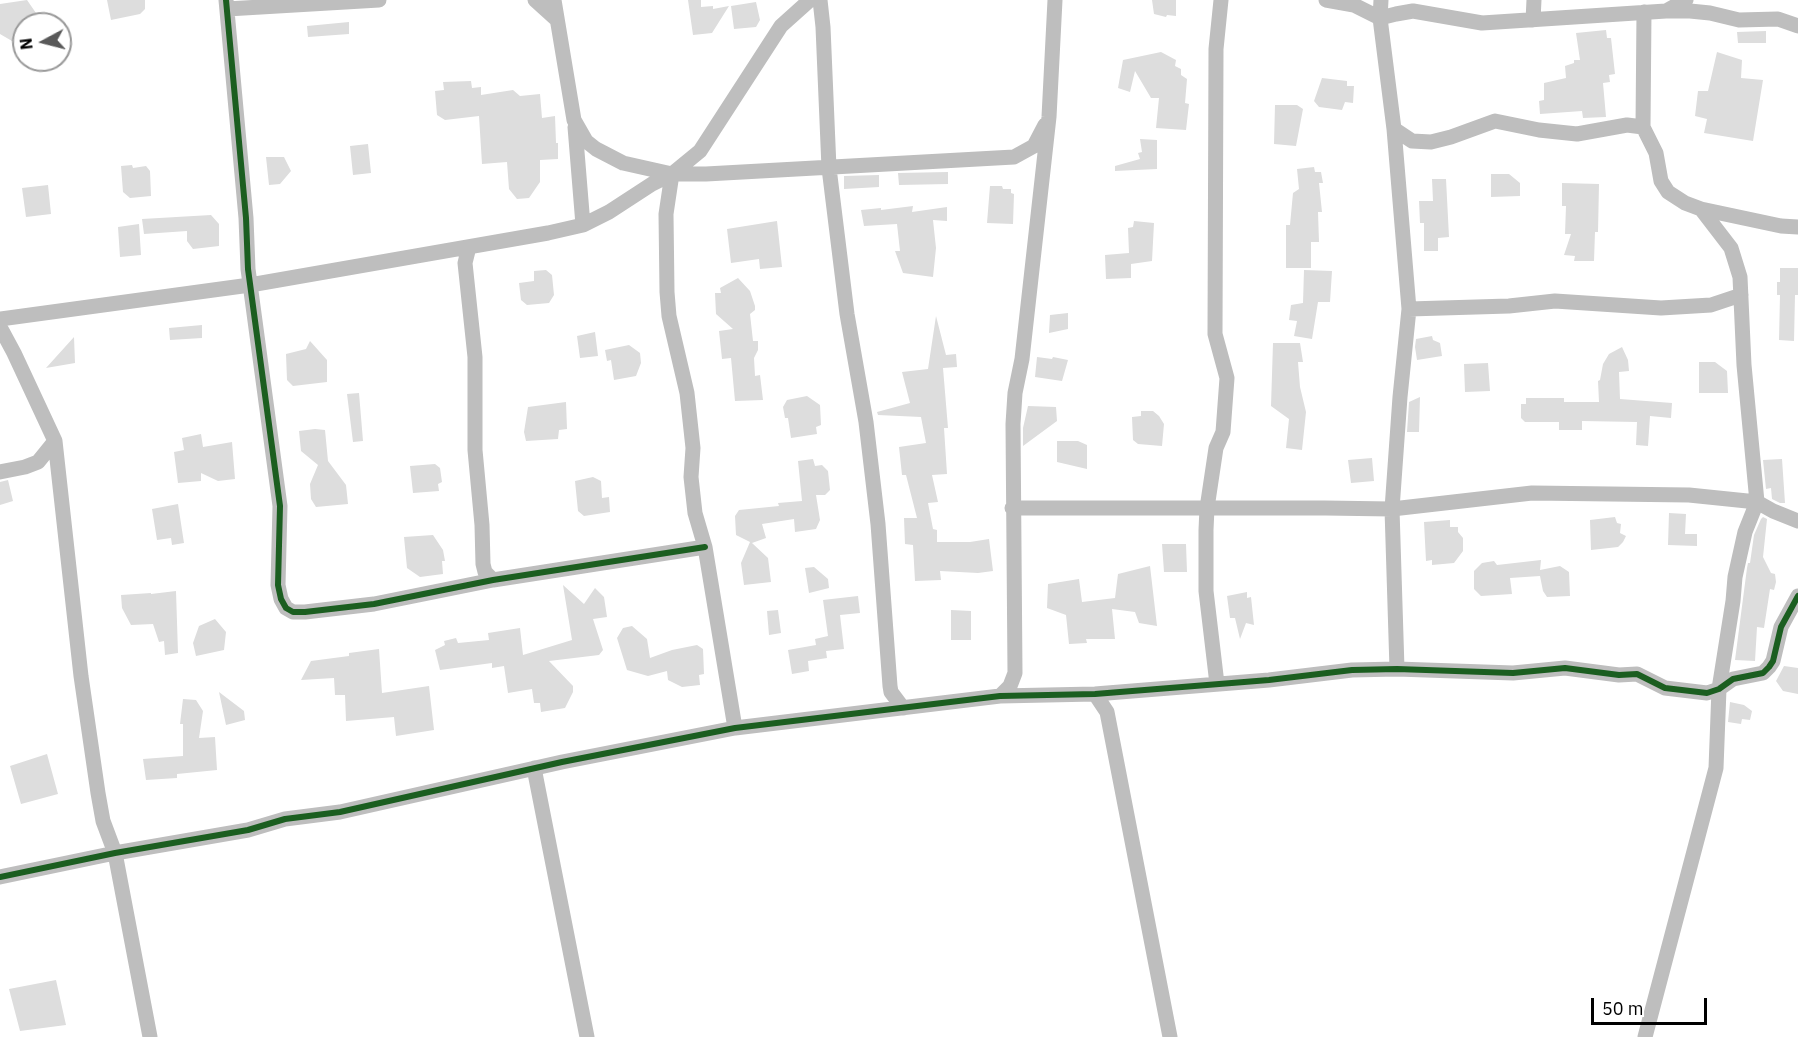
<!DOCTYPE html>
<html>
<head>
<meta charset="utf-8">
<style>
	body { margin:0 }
	#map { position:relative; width:1798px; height:1037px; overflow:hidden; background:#fff; font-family:"IBM Plex Sans",sans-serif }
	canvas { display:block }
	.north { position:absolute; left:12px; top:12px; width:60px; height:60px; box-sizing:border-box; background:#fff; border:2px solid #999; border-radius:50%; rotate:263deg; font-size:16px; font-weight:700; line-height:24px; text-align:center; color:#000 }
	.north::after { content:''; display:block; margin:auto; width:21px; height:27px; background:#595959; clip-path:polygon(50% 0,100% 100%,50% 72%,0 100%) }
	.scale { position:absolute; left:1591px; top:998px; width:116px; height:27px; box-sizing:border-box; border:3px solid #000; border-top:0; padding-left:8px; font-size:18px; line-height:21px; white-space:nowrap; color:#000; -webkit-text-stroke:4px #fff; paint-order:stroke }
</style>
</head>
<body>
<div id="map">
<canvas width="1798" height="1037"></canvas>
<div class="north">N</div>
<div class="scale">50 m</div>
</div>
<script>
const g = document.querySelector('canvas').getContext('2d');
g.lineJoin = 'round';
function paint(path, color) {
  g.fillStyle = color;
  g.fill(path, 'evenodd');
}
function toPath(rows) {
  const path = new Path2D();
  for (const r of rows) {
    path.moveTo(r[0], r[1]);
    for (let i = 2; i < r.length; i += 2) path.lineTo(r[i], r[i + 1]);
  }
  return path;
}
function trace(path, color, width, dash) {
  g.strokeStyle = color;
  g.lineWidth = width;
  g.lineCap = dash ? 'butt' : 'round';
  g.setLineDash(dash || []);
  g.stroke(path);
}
const building = toPath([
	[27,0,36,13,36,24,24,24,24,39,12,41,0,34,0,4],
	[107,0,145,0,145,9,140,14,111,20],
	[688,0,701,0,701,7,713,6,713,9,729,6,712,33,693,35],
	[1152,0,1176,0,1176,16,1167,15,1166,17,1154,14],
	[756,2,760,20,756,27,734,29,731,6],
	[349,22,349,34,308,37,307,26],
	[1606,30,1607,38,1611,38,1615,74,1609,75,1610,82,1603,83,1606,117,1583,118,1582,111,1540,114,1539,101,1544,100,1544,83,1566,78,1565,66,1574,63,1574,60,1580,60,1576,33],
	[1766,31,1766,43,1738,43,1737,32],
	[1161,52,1176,60,1175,66,1181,69,1181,75,1187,79,1185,103,1189,104,1186,130,1156,128,1159,98,1151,98,1135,71,1130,92,1118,88,1123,60],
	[1717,52,1742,60,1741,78,1763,80,1753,141,1704,133,1707,119,1695,116,1698,91,1708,91],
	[1322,78,1347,81,1347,86,1354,86,1353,103,1345,102,1342,110,1319,107,1314,101],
	[471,81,472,88,481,87,481,95,513,90,520,96,540,94,542,118,555,116,556,143,558,143,558,159,540,160,540,182,529,198,517,199,509,189,507,162,482,164,479,116,445,120,437,115,435,91,444,90,443,82],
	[1275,105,1297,105,1303,109,1296,146,1274,144],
	[1140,139,1157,140,1157,169,1115,171,1115,166,1140,159,1138,153,1142,152],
	[368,144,371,173,353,175,350,146],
	[266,157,284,157,291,171,280,184,269,185],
	[132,165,133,168,146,166,150,171,151,196,130,198,123,192,121,166],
	[1314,167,1315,172,1321,172,1323,183,1319,183,1322,212,1318,212,1319,242,1311,242,1311,268,1286,268,1286,225,1290,225,1293,193,1299,189,1297,169],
	[948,172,948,184,899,185,898,173],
	[1491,174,1509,174,1520,183,1520,196,1491,197],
	[879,175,879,187,844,189,844,176],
	[1432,179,1446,179,1449,237,1438,238,1438,251,1424,251,1424,223,1420,223,1419,201,1433,201],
	[1562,183,1599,184,1598,232,1595,232,1594,261,1574,261,1575,256,1564,255,1571,234,1565,234,1566,206,1562,206],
	[48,185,51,214,26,217,22,188],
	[990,186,1002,186,1003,189,1011,189,1011,193,1014,194,1013,224,987,223],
	[913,206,912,212,947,207,947,221,933,220,936,248,933,277,903,273,895,251,900,251,897,224,864,226,861,210,881,208,881,210],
	[211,215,219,224,219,246,193,249,187,241,187,231,144,234,142,219],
	[777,221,782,267,760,269,759,259,731,263,727,229],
	[1134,221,1154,223,1152,261,1131,264,1131,278,1106,279,1105,255,1129,253,1128,228,1133,227],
	[139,224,141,255,120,257,118,227],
	[1780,268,1798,268,1798,295,1795,295,1794,341,1779,340,1780,295,1777,295,1777,282,1780,282],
	[546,270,552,275,554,295,549,303,527,305,521,300,519,283,534,281,534,271],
	[1304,270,1332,271,1330,302,1318,302,1312,339,1294,336,1297,321,1289,320,1291,305,1303,303],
	[738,278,750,291,755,306,755,310,750,314,753,341,758,341,758,350,754,358,755,376,760,375,763,400,735,401,731,358,722,359,719,331,733,329,716,314,715,293,721,293,720,288],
	[1068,313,1068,329,1049,333,1050,315],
	[936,316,946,355,956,354,957,367,943,368,948,428,944,428,947,474,932,475,938,502,928,503,933,529,937,530,937,542,970,542,989,539,993,571,978,573,940,571,941,580,915,581,913,545,905,544,904,518,917,518,906,475,902,475,899,447,926,443,921,417,878,415,877,412,910,403,902,372,928,369],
	[202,325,202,338,170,340,169,328],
	[595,332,598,356,580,358,577,336],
	[1432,336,1433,340,1440,343,1442,356,1417,360,1415,347,1416,339],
	[74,337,75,363,46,368],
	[310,341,327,360,327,382,293,386,287,380,286,354,306,349],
	[1273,343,1300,343,1303,362,1298,362,1300,387,1306,412,1302,450,1286,448,1289,419,1271,406],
	[629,345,640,353,641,363,636,376,614,380,611,360,607,361,605,350],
	[1622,347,1628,360,1629,371,1619,372,1620,399,1672,403,1671,418,1650,416,1648,446,1636,445,1637,422,1582,421,1582,430,1559,430,1559,422,1525,422,1521,418,1521,404,1526,404,1526,398,1564,398,1564,402,1599,402,1598,381,1600,380,1603,364,1609,354],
	[1037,357,1052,359,1053,357,1068,360,1062,381,1035,377],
	[1699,362,1715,362,1727,371,1728,393,1699,393],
	[1488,363,1490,391,1465,392,1464,364],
	[359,393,363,441,353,442,347,394],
	[807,396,820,405,821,425,816,427,817,434,791,438,788,418,785,418,783,407,787,400],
	[1420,397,1419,432,1407,432,1409,402],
	[566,402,567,429,559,430,558,439,526,441,524,432,528,407],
	[1028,406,1056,407,1057,421,1023,446,1023,428],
	[1141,411,1153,411,1159,416,1164,424,1162,446,1138,444,1133,440,1132,417,1141,416],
	[315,429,325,430,328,461,346,485,348,504,316,507,311,499,310,484,318,465,301,451,299,431],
	[201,434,203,447,232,442,235,479,218,481,201,473,201,481,178,483,174,452,184,450,182,438],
	[1057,441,1078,441,1087,445,1087,469,1057,462],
	[1372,458,1374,481,1351,483,1348,460],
	[813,459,815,466,822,465,828,471,830,490,825,495,816,495,820,520,816,529,795,532,794,519,762,524,766,538,752,543,768,558,771,582,744,585,741,563,750,542,736,535,735,516,739,510,779,506,778,503,802,501,798,461],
	[1782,459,1785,503,1780,503,1772,499,1771,488,1766,489,1763,460],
	[435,464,440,468,442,482,438,484,439,491,413,493,410,466],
	[593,477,601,481,602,498,609,497,610,512,584,516,578,511,575,481],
	[8,480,13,501,0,505,0,482],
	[178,504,184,543,172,545,171,538,157,540,152,509],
	[1669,513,1686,514,1685,534,1697,534,1697,546,1668,545],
	[1615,517,1617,523,1621,524,1620,533,1626,536,1623,542,1618,547,1591,550,1590,520],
	[1763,517,1767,519,1763,557,1771,573,1775,574,1776,582,1774,590,1770,589,1764,628,1757,627,1755,661,1735,660,1747,568,1748,563,1750,563,1754,535,1761,519],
	[1450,520,1450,527,1458,527,1458,532,1463,538,1463,551,1454,563,1432,565,1432,560,1426,561,1424,522],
	[433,535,443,550,445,561,442,561,443,574,420,577,407,568,404,537],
	[1162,544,1186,544,1187,572,1164,572],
	[1541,560,1540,570,1560,566,1569,572,1570,596,1547,597,1543,591,1540,576,1510,578,1512,594,1481,596,1474,589,1474,571,1482,563,1494,561,1497,565],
	[1150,566,1157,626,1139,623,1135,612,1112,609,1115,639,1086,639,1087,643,1069,644,1066,615,1047,608,1048,584,1079,579,1082,602,1115,598,1118,574],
	[814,567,828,579,829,588,809,593,805,568],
	[563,585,584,604,595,588,604,597,607,617,593,619,603,650,599,655,549,661,573,686,573,692,565,708,541,712,540,703,534,703,532,689,508,693,504,666,492,668,492,663,440,670,435,650,445,645,444,641,456,638,458,643,489,640,488,633,520,628,523,655,572,640],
	[176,591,178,653,165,655,164,641,159,642,153,624,131,625,122,608,121,595,151,593,151,594],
	[1247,592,1247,598,1251,597,1254,625,1246,623,1240,639,1235,618,1230,618,1227,596],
	[858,596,860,613,840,615,844,649,826,651,827,658,808,661,809,671,792,674,788,650,816,645,815,639,828,636,823,600],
	[778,610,781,633,769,635,767,611],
	[951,610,971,611,971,640,951,640],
	[215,619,226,632,224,650,196,656,193,643,199,626],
	[632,626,647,639,650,658,672,650,697,645,703,649,704,674,699,675,700,685,682,687,668,680,667,671,648,676,627,670,617,638,623,628],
	[379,649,382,693,429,686,434,730,396,736,394,717,346,721,345,695,335,695,334,678,301,680,311,661,349,656,349,653],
	[1784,666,1798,668,1798,694,1783,691,1776,681],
	[219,692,244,711,245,720,226,725],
	[183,699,196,700,203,711,199,738,215,737,217,770,177,774,177,778,146,780,143,759,183,756,183,724,180,724],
	[1730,702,1744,705,1752,711,1750,720,1742,719,1741,724,1728,722],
	[47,754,58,794,21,804,10,766],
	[56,980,66,1025,20,1031,9,989]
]);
const street = toPath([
	[226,0,246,218,248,269,280,506,278,585,281,599,286,608,293,612,305,612,374,604,493,580,705,547],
	[535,0,556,19],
	[554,0,574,120,586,141,596,149,623,163,672,174,706,174,1014,157,1034,146,1045,125],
	[820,0,823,27,829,168,847,314,866,422,878,524,890,686,891,692,903,708],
	[1326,0,1354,5,1380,18,1396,14,1413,11,1482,23,1666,11,1686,0],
	[1381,0,1380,18,1394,129,1412,141,1431,142,1451,137,1495,121,1539,130,1577,134,1627,125,1643,127],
	[227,9,379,0],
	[1668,11,1690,11,1710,13,1739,20,1778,19,1798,26],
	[1644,12,1643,127,1656,153,1661,181,1668,192,1685,203,1701,209,1781,226,1798,227],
	[1533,20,1534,0],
	[575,127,583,225],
	[1394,129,1409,309,1400,397,1392,509,1397,669],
	[672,174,666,214,667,292,669,316,687,393,693,448,691,477,695,513,705,547,735,728],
	[469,247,465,263,475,357,475,450,482,525,483,564,485,572,493,580],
	[1409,309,1509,306,1555,301,1661,308,1711,305,1741,295],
	[0,319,250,285,548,233,583,225,609,212,652,184,672,174,700,151,781,26,810,0],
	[0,327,14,353,55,441,81,676,98,793,103,821,115,853,150,1037],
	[0,472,25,467,38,462,55,441],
	[1012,508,1325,508,1392,509,1532,493,1689,495,1757,502,1773,511,1798,521],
	[1217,684,1206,591,1206,530,1207,508,1216,448,1223,432,1227,378,1215,334,1216,49,1221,0],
	[1095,694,1107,712,1170,1037],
	[1000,696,1010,686,1015,673,1013,424,1015,393,1022,359,1049,117,1055,0],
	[534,768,587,1037],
	[0,877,115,853,248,830,285,819,340,812,562,762,735,728,1000,696,1095,694,1269,680,1352,670,1397,669,1513,673,1565,668,1619,675,1637,674,1665,688,1707,693,1719,689,1733,679,1763,673,1769,667,1773,661,1781,627,1798,596],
	[1645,1037,1716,768,1719,689,1733,601,1735,577,1745,532,1757,502,1744,365,1740,277,1731,248,1701,209]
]);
const cycleway = toPath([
	[226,0,246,218,248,269,280,506,278,585,281,599,286,608,293,612,305,612,374,604,493,580,705,547],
	[0,877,115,853,248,830,285,819,340,812,562,762,735,728,1000,696,1095,694,1269,680,1352,670,1397,669,1513,673,1565,668,1619,675,1637,674,1665,688,1707,693,1719,689,1733,679,1763,673,1769,667,1773,661,1781,627,1798,596]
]);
paint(building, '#ddd');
trace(street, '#bebebe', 15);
trace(cycleway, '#1b5e20', 6);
</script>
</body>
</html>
